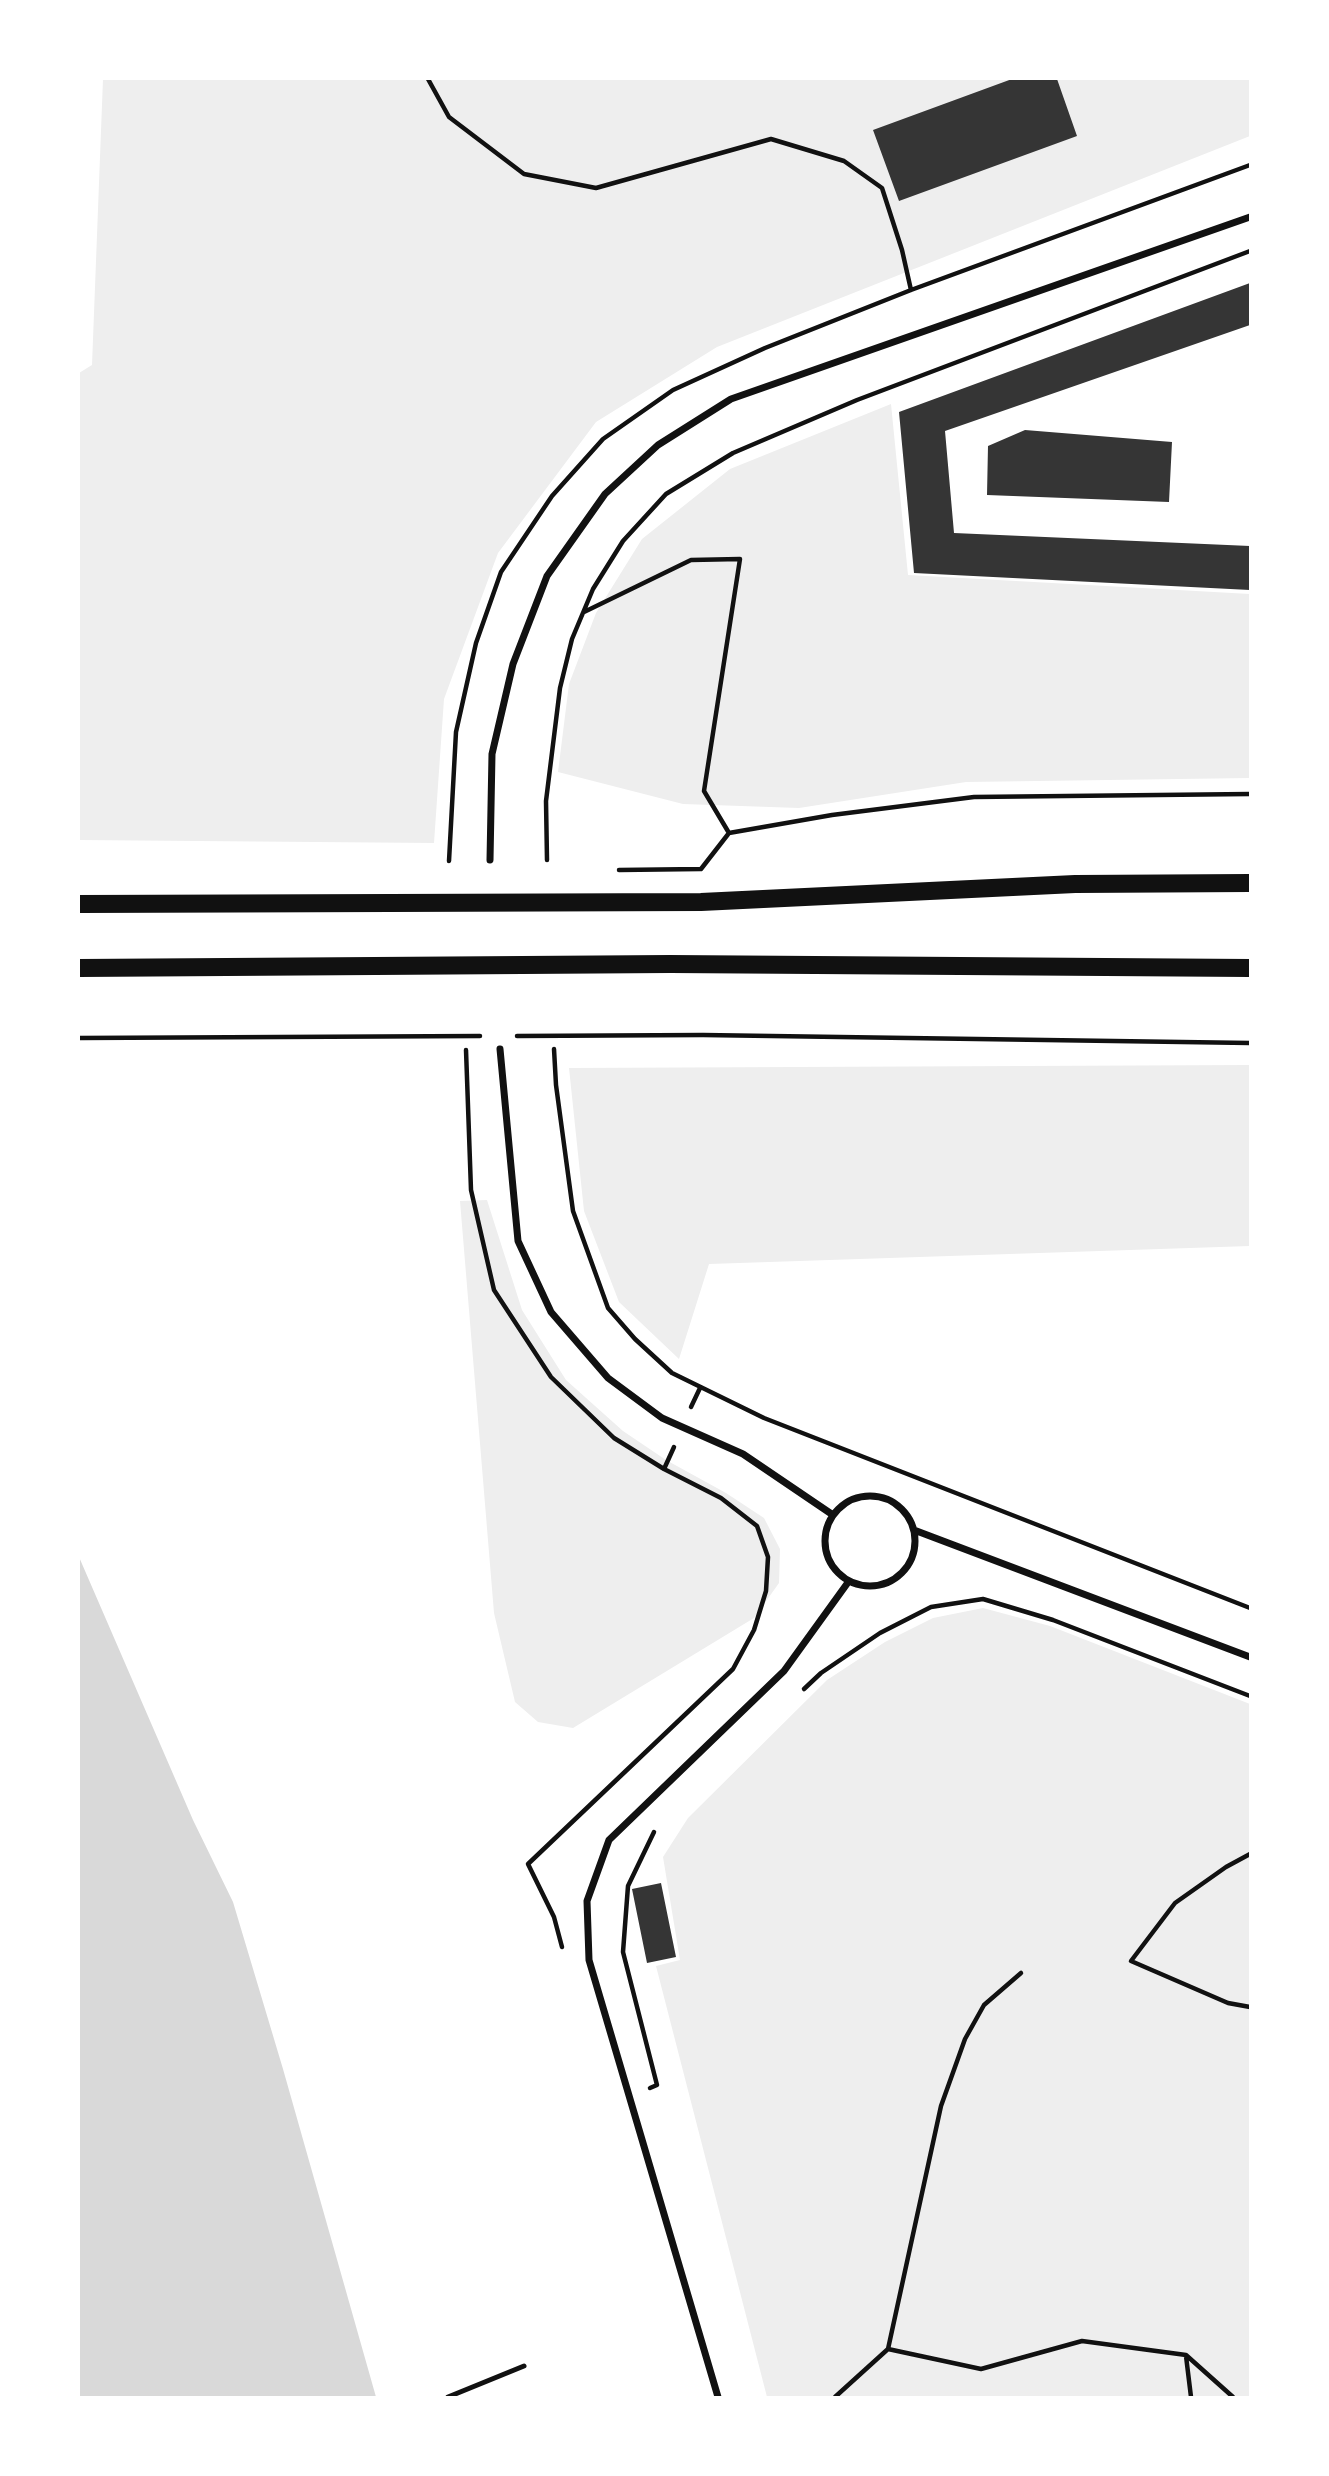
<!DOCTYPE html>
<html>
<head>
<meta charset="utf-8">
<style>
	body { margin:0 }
	#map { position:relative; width:1329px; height:2476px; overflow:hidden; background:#fff; font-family:Ubuntu,sans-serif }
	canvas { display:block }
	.frame { position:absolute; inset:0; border:80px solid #fff; pointer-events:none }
</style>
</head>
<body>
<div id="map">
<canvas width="1329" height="2476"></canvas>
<div class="frame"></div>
</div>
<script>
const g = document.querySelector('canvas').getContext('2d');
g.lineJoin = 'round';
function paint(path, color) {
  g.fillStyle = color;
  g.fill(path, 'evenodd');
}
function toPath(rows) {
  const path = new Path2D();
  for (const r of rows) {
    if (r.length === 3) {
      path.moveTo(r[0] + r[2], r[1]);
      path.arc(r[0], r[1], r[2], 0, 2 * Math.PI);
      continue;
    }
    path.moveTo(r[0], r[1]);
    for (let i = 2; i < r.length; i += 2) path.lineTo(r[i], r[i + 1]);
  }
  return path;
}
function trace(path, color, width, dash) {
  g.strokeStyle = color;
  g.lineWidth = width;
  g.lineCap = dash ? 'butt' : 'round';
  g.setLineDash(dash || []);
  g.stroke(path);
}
const green = toPath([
	[103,79,1250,79,1250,136,717,347,596,422,498,553,444,699,434,843,79,840,79,373,92,365],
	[891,404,908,575,1250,594,1250,778,966,782,799,808,683,804,558,772,569,684,596,613,642,539,730,469],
	[1250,1065,1250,1246,709,1264,679,1359,619,1302,584,1211,569,1068],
	[487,1200,522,1310,566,1380,623,1431,666,1460,726,1493,764,1518,780,1549,779,1583,754,1618,573,1728,538,1722,515,1702,494,1613,460,1201],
	[983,1608,1050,1626,1250,1704,1250,2397,767,2397,656,1966,680,1960,663,1857,688,1818,827,1680,885,1642,933,1618]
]);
const water = toPath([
	[79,1557,193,1820,233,1902,283,2069,376,2397,79,2397]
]);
const building = toPath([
	[1012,79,1057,79,1077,136,899,201,873,130],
	[1250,283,1250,325,945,431,954,533,1250,546,1250,590,914,573,899,412],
	[1025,430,1172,442,1169,502,987,495,988,446],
	[661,1883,676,1957,647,1963,632,1889]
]);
const path = toPath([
	[428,79,449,117,524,174,596,188,771,139,844,161,882,188,902,250,911,290],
	[584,612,691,560,740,559,704,791,729,833],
	[547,860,546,801,560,688,572,639,593,589,623,541,666,494,733,453,857,400,1250,251],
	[449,861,456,732,476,643,501,572,552,496,603,439,673,390,765,348,911,290,1250,165],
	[619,870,701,869,729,833,832,815,974,797,1250,794],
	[517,1036,703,1035,1250,1043],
	[79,1038,480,1036],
	[554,1049,556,1085,573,1211,608,1308,635,1339,672,1373,764,1418,1250,1608],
	[466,1050,471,1190,494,1290,551,1377,614,1438,664,1469,721,1498,757,1526,768,1557,766,1591,754,1630,733,1669,528,1864,554,1917,562,1947],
	[691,1407,700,1388],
	[664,1469,674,1447],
	[804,1689,821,1673,880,1633,931,1607,983,1599,1053,1620,1250,1696],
	[1250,1854,1226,1867,1175,1903,1131,1961,1228,2003,1250,2007],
	[650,2088,657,2085,623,1952,628,1886,654,1832],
	[888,2349,981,2369,1082,2341,1186,2355,1233,2397],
	[1186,2356,1191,2397],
	[835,2397,888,2349,941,2106,965,2039,984,2005,1021,1973]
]);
const service = toPath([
	[448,2397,524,2366]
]);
const minor = toPath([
	[490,860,492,754,513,664,547,576,605,494,658,445,731,399,1250,217],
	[500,1049,518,1241,551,1312,608,1378,662,1418,743,1454,833,1515],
	[870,1541,45],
	[914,1530,1250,1657],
	[718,2397,589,1960,587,1901,609,1840,784,1671,849,1581]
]);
const primary = toPath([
	[79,904,701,902,1075,884,1250,883],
	[79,968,670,964,1250,968]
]);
paint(green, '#eee');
paint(water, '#d9d9d9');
paint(building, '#353535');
trace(path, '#111', 4.5);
trace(service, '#111', 5);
trace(minor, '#111', 7);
trace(primary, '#111', 18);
</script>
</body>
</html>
